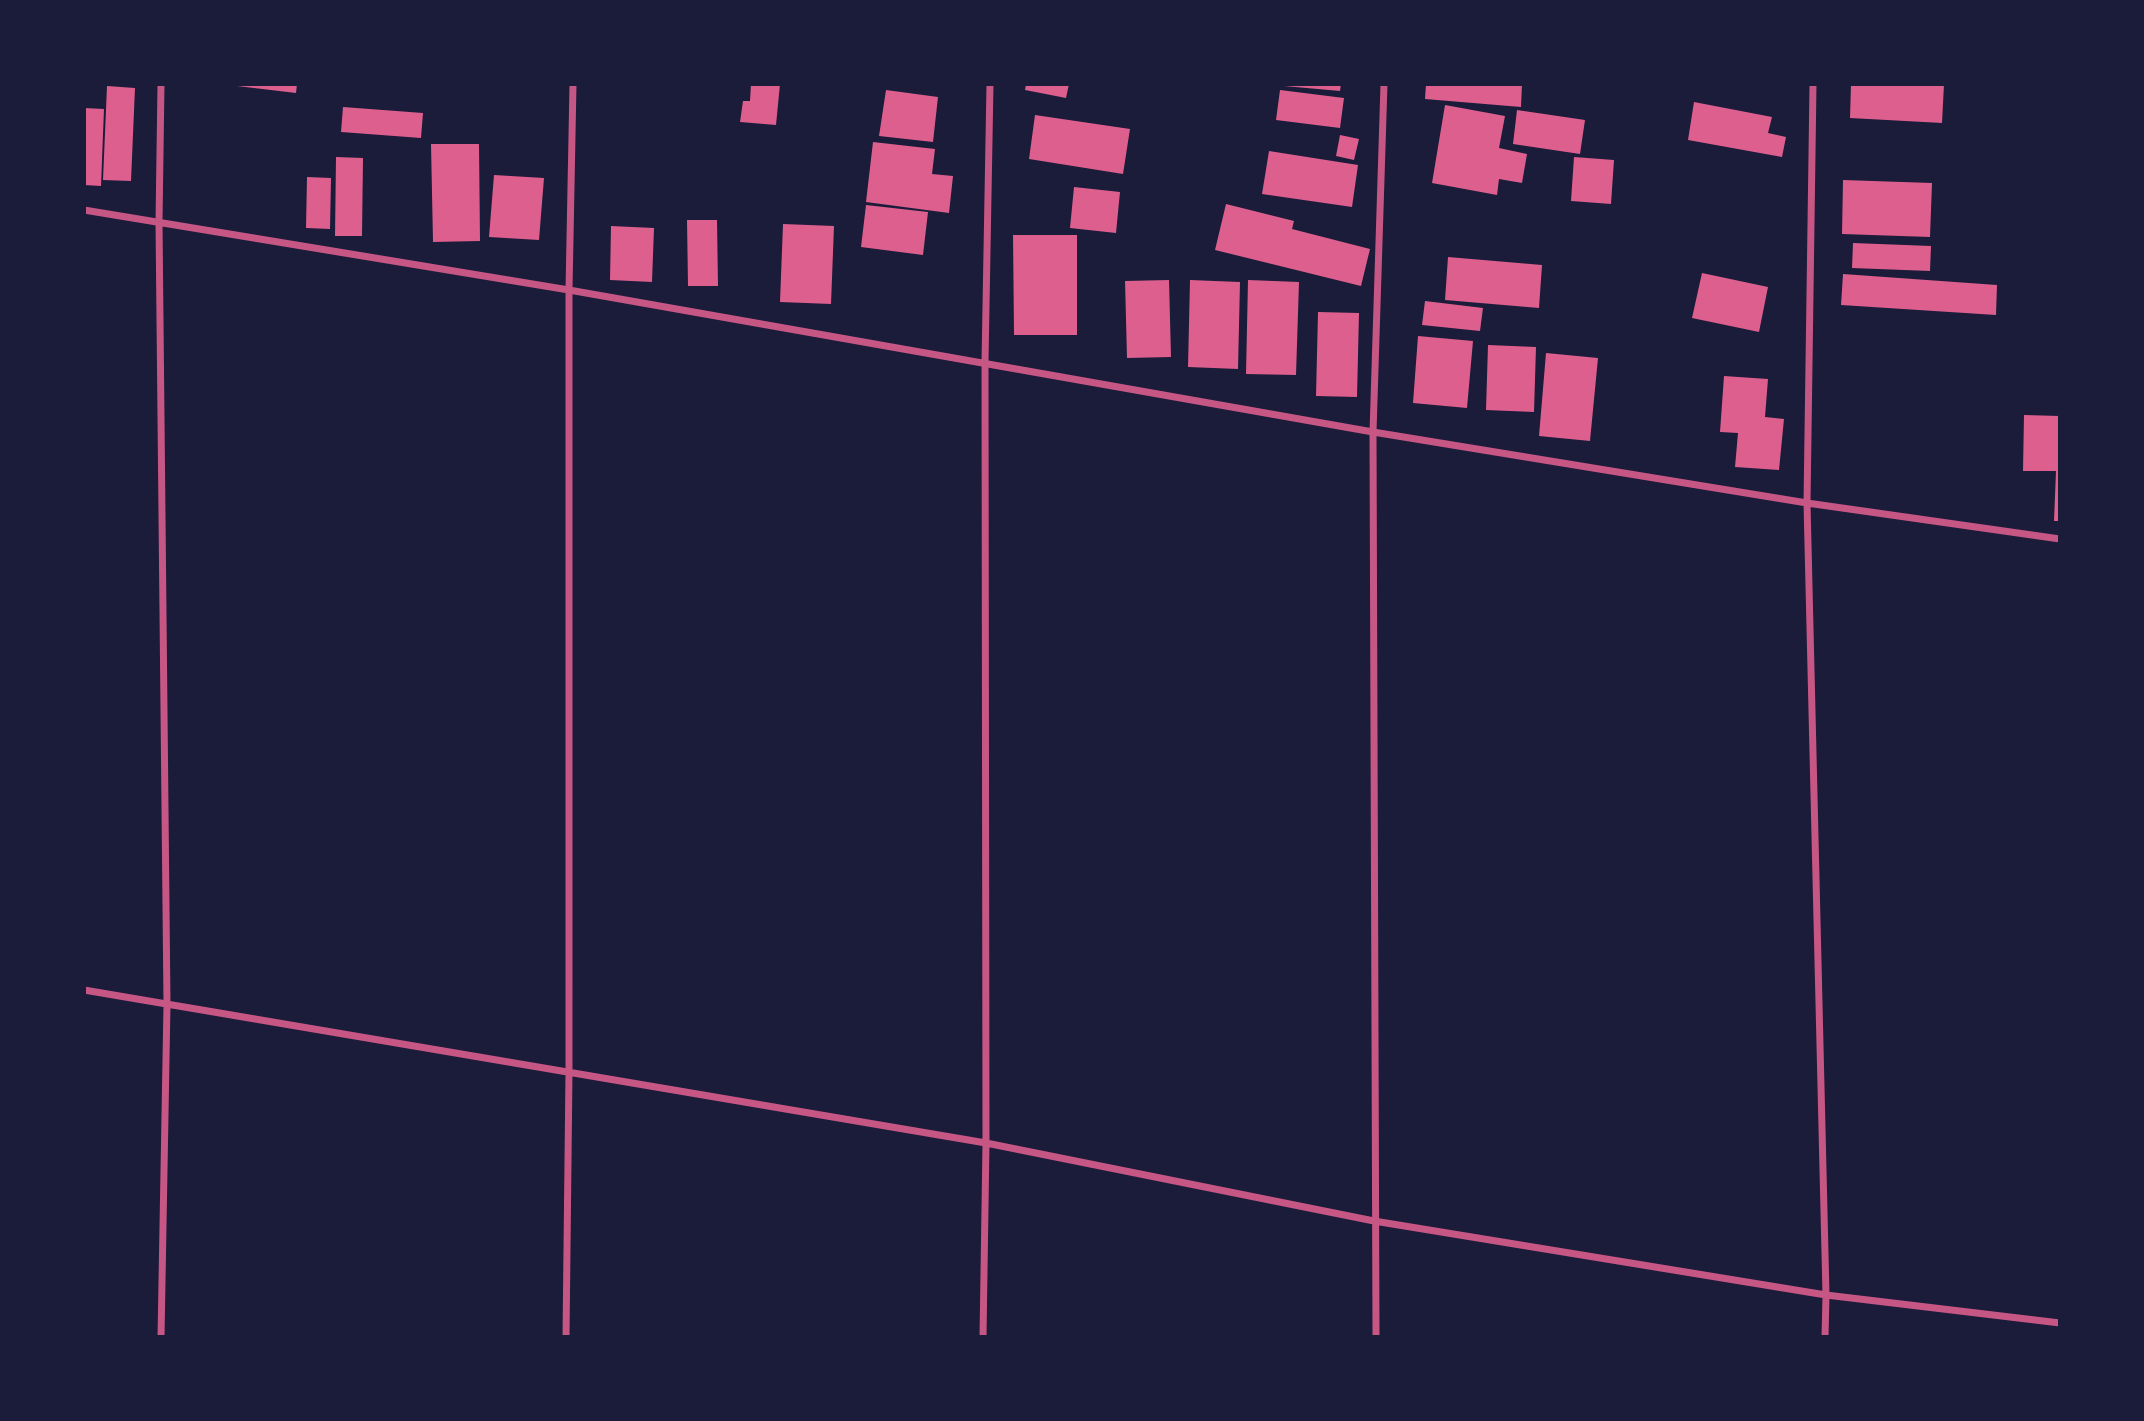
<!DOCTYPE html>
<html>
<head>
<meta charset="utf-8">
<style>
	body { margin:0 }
	#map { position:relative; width:2144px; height:1421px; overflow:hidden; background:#1b1b3a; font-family:Literata,serif }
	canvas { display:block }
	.frame { position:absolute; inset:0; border:86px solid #1b1b3a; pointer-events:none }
</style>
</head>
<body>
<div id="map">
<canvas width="2144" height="1421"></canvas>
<div class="frame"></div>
</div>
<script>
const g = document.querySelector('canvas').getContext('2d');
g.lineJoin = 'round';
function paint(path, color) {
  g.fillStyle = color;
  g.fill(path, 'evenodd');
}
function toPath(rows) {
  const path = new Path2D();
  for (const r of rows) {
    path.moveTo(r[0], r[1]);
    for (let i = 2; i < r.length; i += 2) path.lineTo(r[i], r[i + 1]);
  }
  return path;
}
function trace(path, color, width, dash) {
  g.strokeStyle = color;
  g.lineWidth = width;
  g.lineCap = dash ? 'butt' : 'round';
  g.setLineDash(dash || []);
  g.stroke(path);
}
const building = toPath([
	[237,84,297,84,296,93,237,86],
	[751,84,780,84,776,125,740,122,743,101,750,101],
	[1026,84,1069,84,1066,98,1025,90],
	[1284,84,1341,84,1340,91,1284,86],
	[1426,84,1522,84,1521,107,1425,99],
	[1851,84,1944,84,1942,123,1850,118],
	[107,86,135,88,131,181,103,180],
	[886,90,938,97,933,142,879,136],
	[1280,90,1344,98,1340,128,1276,120],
	[1694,102,1772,117,1768,133,1786,137,1782,157,1688,140],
	[1445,105,1505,116,1499,148,1527,154,1522,183,1499,179,1497,195,1432,183],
	[343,107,423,113,421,138,341,132],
	[84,108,104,109,101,186,84,185],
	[1517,110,1585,120,1580,154,1513,144],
	[1035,115,1130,129,1123,174,1029,159],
	[1340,135,1359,139,1354,160,1336,156],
	[873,142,935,149,932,174,953,176,949,213,866,202],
	[431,144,479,144,480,241,433,242],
	[1269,151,1358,165,1352,207,1262,194],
	[336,157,363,158,362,236,335,236],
	[1574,157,1614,160,1611,204,1571,201],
	[494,175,544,178,539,240,489,237],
	[307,177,331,178,330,229,306,228],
	[1843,180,1932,183,1930,237,1842,234],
	[1074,187,1120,192,1116,233,1070,228],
	[1226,204,1294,221,1292,229,1370,249,1361,286,1215,250],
	[866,205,928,212,923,255,861,247],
	[687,220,717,220,718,286,688,286],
	[783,224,834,226,831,304,780,302],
	[611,226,654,228,652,282,610,280],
	[1013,235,1077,235,1077,335,1014,335],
	[1853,243,1931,246,1930,271,1852,268],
	[1448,257,1542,265,1539,308,1445,300],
	[1702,273,1768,287,1759,332,1692,318],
	[1843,274,1997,285,1996,315,1841,305],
	[1169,280,1171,357,1127,358,1125,281],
	[1190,280,1240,282,1238,369,1188,367],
	[1248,280,1299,282,1296,375,1246,374],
	[1425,301,1483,308,1480,331,1422,325],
	[1318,312,1359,313,1357,397,1316,396],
	[1418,336,1473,341,1467,408,1413,403],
	[1488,345,1536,347,1534,412,1486,410],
	[1546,353,1598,358,1590,441,1539,436],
	[1724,376,1768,379,1765,417,1784,419,1779,470,1735,467,1738,433,1720,432],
	[2024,415,2060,416,2060,521,2054,521,2056,471,2023,471]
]);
const minor = toPath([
	[1813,84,1807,503,1826,1295,1825,1337],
	[84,210,569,290,1373,432,1807,503,2060,539],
	[84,990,986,1143,1374,1221,1826,1295,2060,1323],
	[161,1337,167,1004,159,222,161,84],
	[566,1337,569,1072,569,290,573,84],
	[983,1337,986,1143,985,362,990,84],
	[1376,1337,1373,432,1384,84]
]);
paint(building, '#dd5f8e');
trace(minor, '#c65784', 7);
</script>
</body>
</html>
